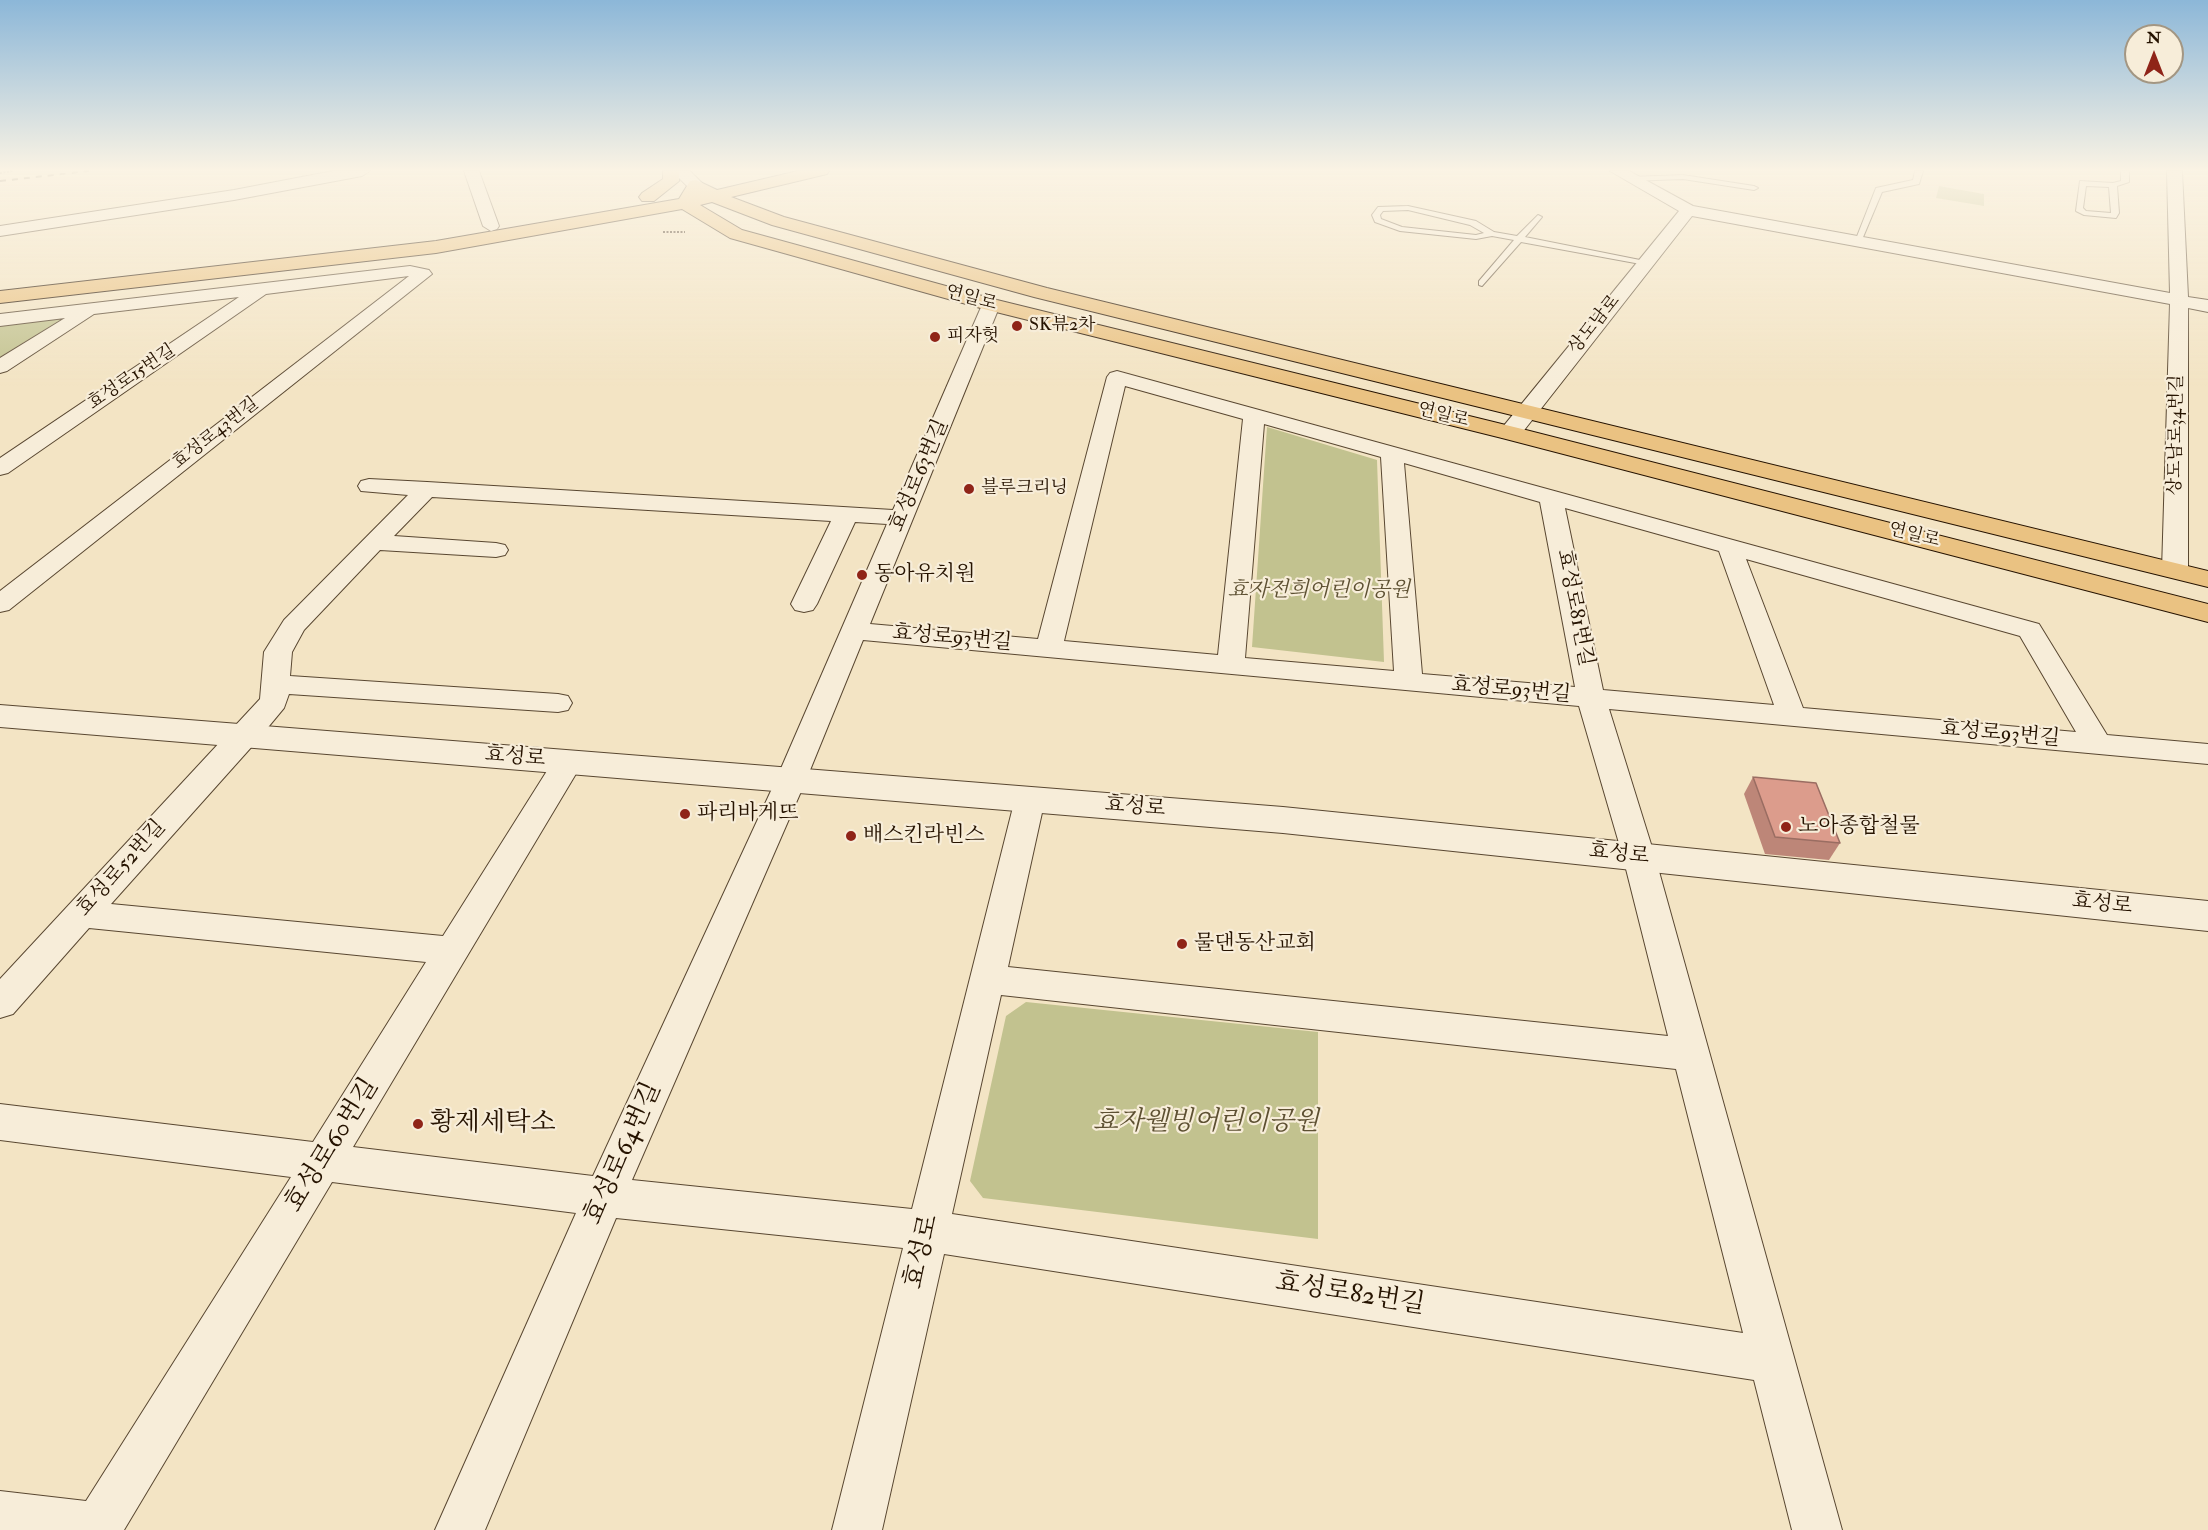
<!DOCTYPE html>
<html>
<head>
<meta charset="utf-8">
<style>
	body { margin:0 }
	#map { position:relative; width:2208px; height:1530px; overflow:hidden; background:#f3e4c4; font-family:"IM FELL Double Pica",serif }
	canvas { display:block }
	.north { position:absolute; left:2124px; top:24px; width:60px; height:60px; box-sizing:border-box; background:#f7edd9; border:2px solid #a39682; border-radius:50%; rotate:0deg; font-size:16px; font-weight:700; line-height:24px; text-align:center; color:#261300 }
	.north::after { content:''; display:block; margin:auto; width:21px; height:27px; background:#8f2418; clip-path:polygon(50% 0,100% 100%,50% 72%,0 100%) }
</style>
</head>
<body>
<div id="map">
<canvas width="2208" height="1530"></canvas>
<div class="north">N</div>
</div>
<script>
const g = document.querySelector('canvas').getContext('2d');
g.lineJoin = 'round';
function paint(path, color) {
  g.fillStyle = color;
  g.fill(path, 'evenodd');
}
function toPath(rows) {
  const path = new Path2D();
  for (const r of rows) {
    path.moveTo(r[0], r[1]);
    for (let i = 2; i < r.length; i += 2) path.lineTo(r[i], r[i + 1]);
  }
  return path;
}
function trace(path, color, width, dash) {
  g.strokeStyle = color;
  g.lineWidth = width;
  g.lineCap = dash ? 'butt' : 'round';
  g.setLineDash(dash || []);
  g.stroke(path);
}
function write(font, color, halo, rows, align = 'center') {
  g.font = font + ' "IM FELL Double Pica","Noto Serif KR",serif';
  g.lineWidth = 4.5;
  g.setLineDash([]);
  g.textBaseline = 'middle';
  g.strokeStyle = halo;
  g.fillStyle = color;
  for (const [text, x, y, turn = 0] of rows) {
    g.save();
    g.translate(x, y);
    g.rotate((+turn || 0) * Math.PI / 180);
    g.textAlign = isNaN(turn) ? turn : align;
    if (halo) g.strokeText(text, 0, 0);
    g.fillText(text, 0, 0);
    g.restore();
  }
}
const green = toPath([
	[1939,186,1984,194,1984,206,1936,198],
	[67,316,0,357,0,325],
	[1267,427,1377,460,1384,662,1252,647],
	[1026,1002,1318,1032,1318,1239,983,1198,970,1181,1006,1016]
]);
const path = toPath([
	[0,173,13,171],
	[663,232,685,232]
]);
const service = toPath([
	[1915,171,1923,171,1919,184,1882,192,1861,242,1854,244,1876,188,1913,180,1915,171],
	[2121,171,2129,171,2129,182,2117,186,2119,213,2116,218,2084,215,2076,211,2080,181,2113,183,2121,181,2121,171],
	[2086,186,2109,187,2111,213,2086,211,2083,208,2086,186],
	[1683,175,1754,186,1758,188,1754,190,1683,179,1629,181,1625,179,1629,177,1683,175],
	[1408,206,1476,221,1494,232,1517,236,1538,215,1542,217,1525,237,1650,262,1646,265,1521,242,1482,286,1479,285,1479,281,1514,240,1492,236,1476,239,1400,231,1375,222,1372,215,1378,207,1408,206],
	[1408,210,1470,225,1484,233,1476,235,1402,227,1381,219,1380,215,1383,211,1408,210]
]);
const minor = toPath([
	[464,171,479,171,499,226,497,229,491,231,483,226,464,171],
	[1610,171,1629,171,1693,206,2170,293,2167,171,2182,171,2188,297,2208,300,2208,312,2188,308,2188,570,2184,575,2175,578,2166,575,2162,570,2170,304,1692,216,1518,438,1502,438,1499,433,1502,428,1679,211,1610,171],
	[410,266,429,270,432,274,9,610,0,612,0,591,409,276,266,294,8,473,0,475,0,458,239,297,94,314,7,371,0,373,0,358,65,318,0,326,0,314,410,266],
	[991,299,1000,305,870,624,1038,639,1107,377,1110,373,1117,371,2039,624,2107,735,2208,744,2208,764,1609,709,1655,857,1842,1530,1792,1530,1754,1380,944,1254,882,1530,832,1530,903,1248,616,1218,485,1530,435,1530,576,1213,332,1182,124,1530,0,1530,0,1491,86,1501,291,1177,0,1140,0,1104,313,1142,426,962,89,928,13,1014,0,1018,0,979,260,699,264,652,284,620,408,495,361,491,358,486,361,481,369,479,427,482,893,510,982,305,991,299],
	[1125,386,1243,419,1218,655,1064,641,1125,386],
	[1264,424,1381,457,1394,671,1245,658,1264,424],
	[1404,463,1540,502,1575,687,1422,674,1404,463],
	[432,497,831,521,791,604,795,610,804,612,813,610,817,604,855,522,887,524,776,780,593,1176,353,1147,583,762,579,755,568,752,557,755,443,936,111,904,255,743,284,708,289,694,558,712,568,710,572,703,568,696,558,694,290,676,292,652,304,630,380,550,496,557,505,555,508,550,505,545,496,543,394,536,432,497],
	[1565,508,1719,551,1774,705,1603,690,1565,508],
	[1746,559,2020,636,2076,732,1803,708,1746,559],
	[863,640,1579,706,1623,857,1668,1036,1008,967,1045,799,1041,791,1030,788,1019,791,1015,799,912,1209,632,1180,806,780,863,640],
	[1001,995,1676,1069,1743,1333,952,1214,1001,995]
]);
const tertiary = toPath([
	[333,171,370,171,362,176,234,200,0,236,0,226,234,190,333,171],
	[672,171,690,171,704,185,696,190,690,189,672,171],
	[0,705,1283,807,2208,901,2208,931,1283,833,0,727,0,705]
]);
const primary = toPath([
	[663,171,679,171,679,181,654,201,642,201,639,197,642,193,663,179,663,171],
	[798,171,829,171,827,174,731,197,784,217,1047,288,2208,571,2208,587,1034,297,772,225,712,202,700,205,742,230,997,300,1518,428,2208,604,2208,622,1502,438,984,309,730,238,682,209,436,253,0,303,0,291,436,241,679,199,690,181,696,180,717,190,798,171]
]);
const rail = toPath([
	[0,181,89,171]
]);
const wall = toPath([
	[1753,777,1840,843,1829,860,1765,854,1744,794]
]);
const building = toPath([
	[1753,777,1816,783,1840,843,1775,837,1753,777]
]);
const markers = [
	[1017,326,6,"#8f2418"],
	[935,337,6,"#8f2418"],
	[969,489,6,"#8f2418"],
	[862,575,6,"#8f2418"],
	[685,814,6,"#8f2418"],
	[1786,827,6,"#8f2418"],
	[851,836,6,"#8f2418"],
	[1182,944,6,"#8f2418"],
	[418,1124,6,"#8f2418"]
];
const farStreetnames = [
	["연일로",971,299,15],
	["상도남로",1595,325,-51],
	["효성로15번길",132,378,-34],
	["연일로",1443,416,14],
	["효성로43번길",216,434,-38],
	["상도남로34번길",2177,435,-89],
	["연일로",1914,536,14]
];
const farPoinames = [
	["SK뷰2차",1029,326],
	["피자헛",947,337],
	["블루크리닝",981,489]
];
const streetNames = [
	["효성로63번길",920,476,-67],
	["효성로81번길",1574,608,79],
	["효성로93번길",952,639,5],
	["효성로93번길",1511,691,5],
	["효성로93번길",2000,735,5],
	["효성로",515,758,5],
	["효성로",1135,808,5],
	["효성로",1619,855,6],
	["효성로52번길",122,869,-48],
	["효성로",2102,905,6]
];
const poiNames = [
	["동아유치원",874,575],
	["파리바게뜨",697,814],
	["노아종합철물",1798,827],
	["배스킨라빈스",863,836],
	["물댄동산교회",1194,944]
];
const parkNames = [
	["효자전희어린이공원",1319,591]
];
const nearParknames = [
	["효자웰빙어린이공원",1206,1123]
];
const nearPoinames = [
	["황제세탁소",430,1124]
];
const nearStreetnames = [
	["효성로60번길",333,1146,-58],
	["효성로64번길",624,1154,-66],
	["효성로",923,1252,-77],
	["효성로82번길",1350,1295,9]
];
paint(green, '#c2c28f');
trace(service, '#594731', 2);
trace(minor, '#594731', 2);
trace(tertiary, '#594731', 2);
trace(primary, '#261300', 2);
trace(path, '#261300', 2, [2, 1.5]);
paint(service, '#f7edd9');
paint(minor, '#f7edd9');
paint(tertiary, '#f7edd9');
paint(primary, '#eac282');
trace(rail, '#261300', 2, [6, 6]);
paint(wall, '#bd8678');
paint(building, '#dc9c8c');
trace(building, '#9a6d62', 1.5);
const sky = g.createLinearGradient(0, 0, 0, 386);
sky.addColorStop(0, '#8cb7d8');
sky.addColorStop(0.44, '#faf3e4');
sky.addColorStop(1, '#faf3e400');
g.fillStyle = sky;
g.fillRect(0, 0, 2208, 386);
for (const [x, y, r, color] of markers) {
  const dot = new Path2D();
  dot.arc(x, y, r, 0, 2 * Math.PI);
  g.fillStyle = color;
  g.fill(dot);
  trace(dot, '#f7edd9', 2);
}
write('18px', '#261300', '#f7edd9', farStreetnames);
write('18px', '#261300', '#f7edd9', farPoinames, 'left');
write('21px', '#261300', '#f7edd9', streetNames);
write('21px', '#261300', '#f7edd9', poiNames, 'left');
write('italic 21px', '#5d5032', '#f7edd9', parkNames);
write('italic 26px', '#5d5032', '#f7edd9', nearParknames);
write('26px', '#261300', '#f7edd9', nearPoinames, 'left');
write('26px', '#261300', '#f7edd9', nearStreetnames);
</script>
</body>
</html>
